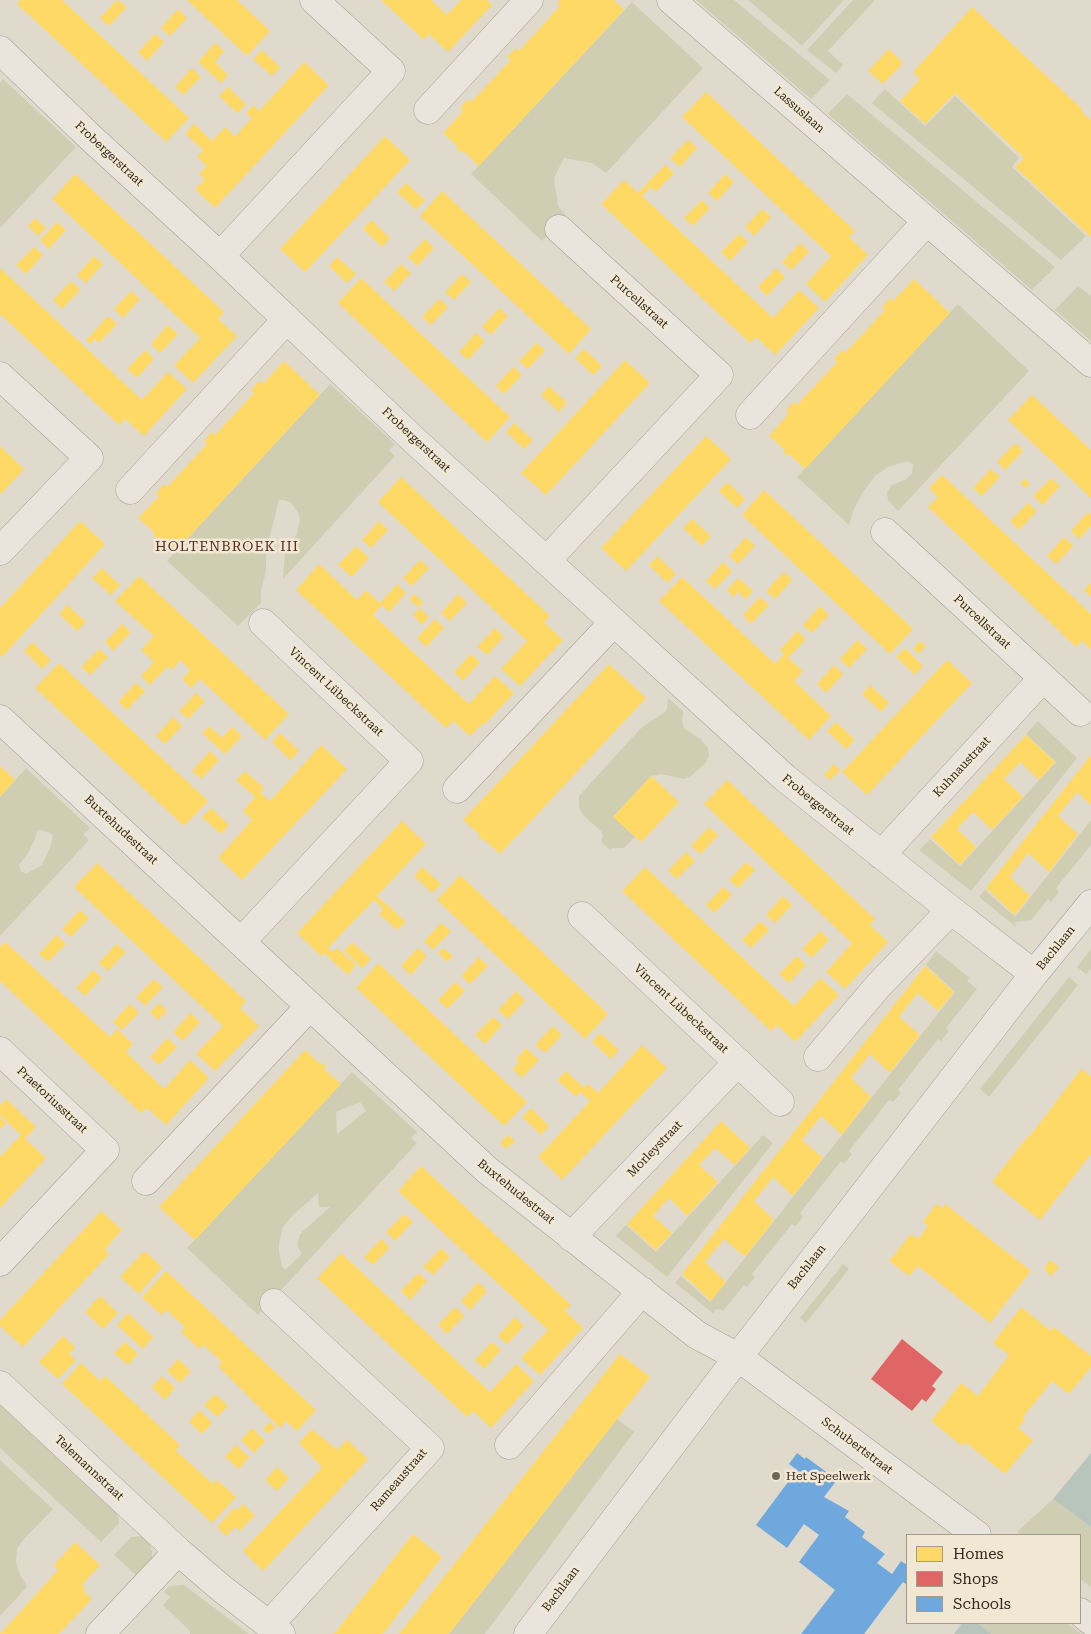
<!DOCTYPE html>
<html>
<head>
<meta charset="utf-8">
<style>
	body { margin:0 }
	#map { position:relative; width:1091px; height:1634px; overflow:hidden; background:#e0dacd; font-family:"Roboto Serif",serif }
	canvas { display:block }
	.legend { position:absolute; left:906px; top:1534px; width:175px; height:90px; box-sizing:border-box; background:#f1e8d4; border:1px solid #a59b8c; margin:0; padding:6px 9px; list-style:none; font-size:15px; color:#33281f }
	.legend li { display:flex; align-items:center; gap:10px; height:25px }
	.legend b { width:25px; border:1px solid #a59b8c }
</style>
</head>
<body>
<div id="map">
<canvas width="1091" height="1634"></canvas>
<ul class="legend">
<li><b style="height:14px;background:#ffd966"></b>Homes</li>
<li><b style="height:14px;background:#e06666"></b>Shops</li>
<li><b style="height:14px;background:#6fa8dc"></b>Schools</li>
</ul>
</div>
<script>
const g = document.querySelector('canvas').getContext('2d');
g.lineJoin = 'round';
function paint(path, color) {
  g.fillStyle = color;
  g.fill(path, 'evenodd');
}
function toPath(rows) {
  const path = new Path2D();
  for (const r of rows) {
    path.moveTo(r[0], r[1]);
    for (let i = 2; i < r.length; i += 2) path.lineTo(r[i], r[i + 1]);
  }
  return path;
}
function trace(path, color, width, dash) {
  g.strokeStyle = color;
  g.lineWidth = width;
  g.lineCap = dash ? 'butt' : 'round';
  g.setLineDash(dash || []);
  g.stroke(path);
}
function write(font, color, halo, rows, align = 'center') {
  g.font = font + ' "Roboto Serif",serif';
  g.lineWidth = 5;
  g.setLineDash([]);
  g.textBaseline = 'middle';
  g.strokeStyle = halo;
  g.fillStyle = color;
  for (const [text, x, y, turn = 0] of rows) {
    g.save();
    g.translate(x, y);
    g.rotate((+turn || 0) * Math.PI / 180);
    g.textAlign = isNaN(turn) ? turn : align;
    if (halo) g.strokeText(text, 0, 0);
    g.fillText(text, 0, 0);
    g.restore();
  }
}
const green = toPath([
	[696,0,734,0,830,80,811,99],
	[748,0,844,0,802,46],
	[853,0,875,0,828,51,843,65,836,73,807,50],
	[632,2,703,68,606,173,592,163,564,158,554,178,558,206,566,215,542,241,471,174],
	[3,79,76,147,0,228,0,83],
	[885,89,925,126,955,96,1019,158,1012,167,1086,236,1061,260,872,103],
	[847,94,1055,267,1032,290,828,114],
	[1078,286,1091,296,1091,341,1055,310],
	[958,304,1029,371,898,511,888,500,887,492,892,485,905,480,912,473,913,465,908,461,888,467,875,476,863,492,854,509,849,525,797,477],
	[330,384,395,444,389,450,395,456,283,579,285,552,297,534,300,519,298,512,290,502,284,500,279,500,266,551,266,571,261,591,261,603,238,626,167,561],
	[668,698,683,711,682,721,684,728,701,740,708,748,709,755,706,763,691,776,684,779,661,774,651,776,614,816,635,837,624,848,612,848,610,850,601,842,603,836,601,831,584,816,579,808,579,796,640,729,649,722,664,713,667,709],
	[1038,721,1077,758,971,891,919,850,930,839,960,866,1056,762,1026,734],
	[26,768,90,828,83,835,89,840,0,936,0,797],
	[40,830,50,833,53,836,51,845,42,865,26,874,21,871,19,865,28,853,35,839,37,832],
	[1091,820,1091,845,1056,888,1059,892,1051,902,1048,899,1031,920,1015,922,1016,927,979,897,985,890,1015,917],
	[1091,949,1091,969,1086,974,1077,967],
	[936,951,970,978,967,981,977,989,946,1028,949,1031,941,1041,938,1039,898,1090,901,1093,893,1102,889,1100,849,1151,852,1154,844,1164,841,1161,800,1213,803,1216,796,1226,792,1224,752,1274,755,1277,747,1287,744,1285,724,1310,715,1309,714,1314,675,1283,681,1276,710,1302,955,992,926,965],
	[1069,977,1078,985,989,1097,980,1089],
	[352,1072,417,1132,411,1138,417,1143,258,1315,187,1248],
	[360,1102,366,1111,337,1134,336,1112],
	[318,1193,319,1207,330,1207,300,1234,297,1245,302,1254,285,1270,282,1266,279,1252,279,1243,283,1227,292,1216],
	[763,1135,773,1143,667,1277,616,1236,626,1225,656,1252],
	[843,1264,849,1269,806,1323,800,1318],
	[0,1401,117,1510,119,1523,101,1542,0,1448],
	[617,1419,634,1432,485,1634,449,1634],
	[0,1460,53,1509,23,1540,17,1549,16,1562,20,1574,27,1587,0,1616],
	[1053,1499,1091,1527,1091,1587,1080,1579,1080,1535,1021,1535,1017,1532],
	[144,1536,150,1542,152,1552,152,1559,149,1565,138,1577,114,1555,131,1537],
	[184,1585,249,1634,190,1634,190,1631,163,1605,170,1597,164,1592,169,1586],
	[977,1623,1066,1623,1082,1634,992,1634]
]);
const water = toPath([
	[1091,1453,1091,1527,1053,1499],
	[962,1623,977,1623,992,1634,954,1634]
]);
const homes = toPath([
	[20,0,62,0,189,118,166,142,17,4],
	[117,0,127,7,109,26,100,18],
	[187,0,237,0,270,31,247,56],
	[381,0,431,0,447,15,461,0,487,0,492,5,448,52,429,34,424,40],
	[560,0,614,0,624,10,479,166,463,151,460,153,457,149,458,147,443,133,463,111,460,108,468,99,471,102,511,60,507,57,516,48,519,51,560,6,557,3],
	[972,7,1082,109,1081,111,1091,120,1091,237,1015,167,1024,158,955,93,925,124,900,101,920,79,913,72],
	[178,9,187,18,170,36,161,28],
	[155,34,164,42,147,61,138,52],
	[215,43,224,51,215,62,228,75,221,83,198,62],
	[889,49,903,63,883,84,868,71],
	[262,50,280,67,272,76,253,59],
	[304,62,329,85,215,208,195,189,205,179,199,174,207,166,197,157,203,150,185,133,194,124,212,141,225,127,235,137,252,118,246,113,253,105,259,111],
	[192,68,201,77,183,95,175,87],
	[228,87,246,104,237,113,219,96],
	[706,92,855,231,849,237,868,255,825,302,806,284,831,256,682,117],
	[385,136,410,160,305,272,280,249],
	[688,140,697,148,680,167,670,158],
	[665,165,674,173,656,192,651,187,642,196,773,318,799,290,819,308,775,355,756,337,750,343,601,204,624,180,638,193],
	[75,174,224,312,218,319,237,336,193,383,174,366,200,338,52,199],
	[725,174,734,182,717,201,708,193],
	[406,183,425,200,416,210,397,192],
	[442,191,591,329,569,354,420,216],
	[702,200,710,208,693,226,684,218],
	[762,209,771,217,754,236,745,227],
	[35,218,46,228,38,236,28,226],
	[371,220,390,238,382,247,363,229],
	[57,222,66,230,49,249,40,240],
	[739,234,748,242,730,261,721,252],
	[425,239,434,248,417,266,408,257],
	[800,243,809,252,791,270,782,262],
	[34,247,43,255,26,274,16,265],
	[94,256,103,264,86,283,77,275],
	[337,257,356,274,347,283,329,266],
	[401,264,411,273,394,291,384,282],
	[0,268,142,400,168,372,187,389,144,436,125,419,119,425,0,314],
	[776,268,785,277,767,296,758,287],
	[462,274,471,282,454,300,445,292],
	[361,278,510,417,487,442,338,303],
	[914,279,950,313,805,469,789,454,787,456,783,452,785,450,769,436,789,413,786,410,794,402,797,405,837,362,834,359,842,350,845,353,885,310,882,307,890,298,893,301],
	[71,281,80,290,62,309,53,300],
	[131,291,140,299,123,318,114,309],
	[439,299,448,307,431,325,422,317],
	[499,308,508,316,491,335,482,327],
	[108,316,117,324,99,343,95,339,90,344,86,340],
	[168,325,178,334,160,353,151,344],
	[476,333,485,341,468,360,459,352],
	[536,343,545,350,528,369,519,361],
	[584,349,602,366,593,375,575,358],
	[145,350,154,359,137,378,127,369],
	[625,360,650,383,546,495,521,473],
	[284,361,320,395,175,552,158,537,157,538,153,535,155,533,138,518,159,496,156,493,164,484,167,487,207,444,204,441,212,432,215,435,254,393,251,390,259,381,263,384],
	[513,367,522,375,504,394,496,386],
	[549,386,567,403,559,412,541,395],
	[1032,395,1091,450,1091,498,1008,420],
	[514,423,533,440,524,449,506,432],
	[706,436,731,459,626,571,601,548],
	[1015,443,1023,451,1005,470,997,462],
	[0,446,24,469,0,495],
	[991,469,1000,477,982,496,973,488],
	[942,475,1091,614,1091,649,1082,641,1076,647,928,507,938,497,929,488],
	[401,477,550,616,544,622,563,640,520,686,501,669,527,641,378,502],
	[1051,478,1060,486,1043,505,1033,496],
	[1025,479,1030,484,1026,488,1020,483],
	[727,482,745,499,737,508,719,491],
	[764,490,913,629,890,654,742,515],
	[1028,503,1037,511,1019,530,1010,521],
	[1088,512,1091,515,1091,526,1079,539,1071,531],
	[692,519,711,536,702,546,683,528],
	[80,521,105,544,2,657,0,655,0,608],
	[379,521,388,530,371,548,362,540],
	[746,537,755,546,738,564,729,556],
	[1064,537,1073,546,1056,564,1047,556],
	[356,546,369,558,352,577,338,565],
	[657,556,676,574,667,583,649,565],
	[420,560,429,568,412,586,403,578],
	[723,562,732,571,715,589,706,581],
	[319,564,357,600,366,590,380,603,397,584,406,593,389,612,382,605,373,615,469,704,495,676,514,693,485,724,483,723,470,736,453,721,446,728,296,590],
	[102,568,120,585,111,595,92,578],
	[784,572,792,580,775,599,766,591],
	[139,576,289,714,265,740,200,679,191,688,182,679,190,670,180,660,172,670,168,666,150,685,141,676,154,662,141,650,154,636,115,601],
	[682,577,775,664,784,654,780,650,797,631,806,639,788,658,803,671,794,681,831,716,809,740,659,601],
	[738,578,753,591,746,599,738,592,733,597,727,590],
	[1091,583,1091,597,1084,590],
	[414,594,423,602,418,607,409,599],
	[458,594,467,603,450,621,441,613],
	[760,597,769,605,751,624,743,615],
	[67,605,86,622,77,631,59,614],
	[820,606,829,615,812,633,803,625],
	[420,608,429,617,422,625,413,615],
	[435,619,444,628,426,647,417,638],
	[122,624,131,632,113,651,105,642],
	[495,628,504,637,487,655,477,647],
	[857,640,867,649,849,668,840,659],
	[920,641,926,646,919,654,913,648],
	[32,642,51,660,42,669,24,651],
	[905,648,923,666,915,675,896,657],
	[99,649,108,657,90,675,81,667],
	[471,654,480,662,463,681,454,672],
	[947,660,972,683,867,795,842,772],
	[59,663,208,801,184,826,35,688],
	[609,664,646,698,500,854,483,839,482,840,478,837,480,835,463,820],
	[834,665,843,674,826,693,817,684],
	[136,683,145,691,127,710,118,702],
	[870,685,889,703,881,712,862,694],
	[196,693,205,701,188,719,179,711],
	[173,717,182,726,165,744,156,736],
	[836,722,855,740,846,749,827,731],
	[209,726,222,738,232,727,242,736,225,754,202,733],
	[280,733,299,751,290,760,272,742],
	[1026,735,1055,762,1039,780,1020,762,1004,779,1023,797,992,830,973,812,957,829,976,847,960,865,931,837],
	[321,745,347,769,242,880,218,858,252,820,243,811,255,797,236,780,245,771,264,788,260,792,270,801],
	[210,751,219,760,201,779,192,771],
	[1091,755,1091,805,1077,792,1058,816,1078,834,1049,872,1028,853,1010,877,1030,896,1015,915,986,888],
	[834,764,840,770,830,780,824,775],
	[0,766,15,780,0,797],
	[651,776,679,802,641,842,613,817],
	[727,780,875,919,870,925,888,942,845,989,826,972,852,943,704,804],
	[211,808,229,825,221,834,202,817],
	[401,820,426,844,377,896,406,922,397,930,379,914,383,909,374,900,328,948,332,952,337,948,356,965,348,975,324,953,321,956,297,933,401,822],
	[709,827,718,835,701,854,691,846],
	[686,852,695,861,677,879,668,871],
	[746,862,755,870,738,888,729,880],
	[97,863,246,1001,240,1008,259,1026,215,1071,196,1054,223,1026,74,887],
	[422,867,441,884,432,893,414,876],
	[645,867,794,1006,820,978,839,995,795,1042,777,1025,771,1031,622,891],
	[460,875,608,1014,585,1039,437,900],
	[723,887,732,895,714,913,706,905],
	[783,896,792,905,775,923,766,915],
	[80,910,89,918,71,937,62,929],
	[760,921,769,930,751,948,742,940],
	[441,923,451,931,433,950,424,941],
	[820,931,829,940,812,958,802,949],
	[56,935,66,944,48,962,39,954],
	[5,942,110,1037,117,1029,133,1044,126,1052,164,1089,190,1060,209,1078,166,1125,147,1108,141,1113,0,981,0,947],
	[352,942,371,959,362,968,344,951],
	[116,944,126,952,108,971,99,963],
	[418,948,427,956,411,975,401,966],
	[443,948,453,956,447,962,438,953],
	[797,956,806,965,789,983,779,974],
	[479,957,488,966,470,984,461,976],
	[378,963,527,1102,504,1126,356,988],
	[925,966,954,992,938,1011,918,993,909,1004,899,1017,920,1035,890,1073,870,1054,851,1078,871,1097,842,1135,821,1116,802,1140,823,1158,793,1196,773,1177,754,1201,774,1220,745,1257,724,1239,705,1262,726,1282,711,1301,682,1274],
	[93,970,102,978,85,996,76,988],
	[154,979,163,987,145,1006,136,997],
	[455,982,465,991,447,1009,438,1000],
	[516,991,525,1000,508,1019,498,1010],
	[159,1003,167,1011,158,1020,150,1012],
	[130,1004,139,1013,122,1030,113,1022],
	[191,1013,200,1022,183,1041,173,1032],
	[493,1017,502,1025,485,1044,475,1035],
	[553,1026,562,1035,545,1053,535,1045],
	[600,1033,619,1050,611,1059,592,1042],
	[167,1038,177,1047,159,1065,150,1057],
	[642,1045,667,1068,562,1180,538,1157,590,1101,580,1092,576,1097,557,1080,566,1071,584,1088,588,1084,598,1093],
	[526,1048,539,1060,522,1078,513,1069,519,1062,516,1059],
	[305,1050,321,1065,323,1063,326,1066,324,1069,341,1084,195,1240,159,1207],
	[1081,1069,1091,1076,1091,1154,1040,1220,992,1182,1028,1136,1029,1137],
	[6,1099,36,1127,25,1139,46,1158,0,1208,0,1157,21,1135,0,1115,0,1106],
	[531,1108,549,1126,541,1135,522,1117],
	[0,1117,6,1123,0,1129],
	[721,1121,750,1148,735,1165,715,1148,699,1165,718,1182,703,1199,687,1216,669,1198,653,1216,672,1233,656,1250,627,1224],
	[508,1135,515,1141,506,1149,500,1143],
	[421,1166,571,1305,565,1311,583,1328,540,1375,521,1358,548,1330,398,1191],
	[936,1204,942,1208,945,1204,1031,1271,990,1323,918,1266,909,1276,889,1261,911,1234,918,1239,928,1226,923,1222],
	[101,1211,122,1230,105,1249,109,1254,23,1347,0,1326,0,1320],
	[404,1214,413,1222,395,1241,386,1232],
	[381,1239,390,1247,373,1265,364,1257],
	[441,1248,450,1257,433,1275,423,1267],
	[144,1251,162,1267,139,1294,120,1277],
	[341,1253,490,1392,516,1364,534,1381,491,1428,473,1411,467,1417,317,1278],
	[1050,1260,1059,1267,1051,1276,1044,1269],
	[166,1271,316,1410,297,1431,286,1421,280,1428,218,1366,222,1362,203,1345,199,1349,181,1332,185,1327,166,1310,161,1315,142,1297],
	[418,1273,427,1281,410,1300,401,1291],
	[478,1282,487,1291,470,1310,461,1301],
	[100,1296,118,1313,103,1329,85,1312],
	[455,1307,464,1316,447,1334,438,1325],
	[1021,1307,1051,1331,1054,1327,1091,1356,1091,1367,1069,1394,1052,1381,1023,1417,1025,1419,1018,1428,1033,1440,1005,1474,965,1442,962,1446,931,1421,961,1383,978,1396,1009,1355,993,1343],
	[128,1313,153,1337,143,1349,117,1325],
	[515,1317,524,1326,507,1344,498,1336],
	[63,1336,75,1347,69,1354,76,1360,60,1377,57,1378,39,1362],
	[125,1342,138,1354,128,1365,114,1353],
	[492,1342,501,1350,484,1369,475,1360],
	[620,1354,650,1377,449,1634,399,1634],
	[178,1359,191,1371,180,1383,167,1371],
	[81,1363,100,1381,105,1376,180,1445,176,1451,194,1467,213,1484,217,1480,236,1497,212,1523,62,1384],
	[162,1376,175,1388,165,1400,152,1387],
	[215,1394,228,1406,217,1417,204,1405],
	[199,1410,212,1423,202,1434,189,1422],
	[270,1422,275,1427,268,1434,263,1429],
	[252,1428,265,1441,254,1453,241,1440],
	[312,1429,337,1450,347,1440,368,1459,263,1571,243,1551,322,1467,299,1443],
	[236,1445,249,1457,239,1469,225,1457],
	[277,1467,289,1478,277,1491,265,1480],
	[243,1504,255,1515,240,1531,235,1527,226,1536,217,1527,234,1508,237,1510],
	[413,1534,442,1557,383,1634,334,1634],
	[75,1542,100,1565,82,1585,86,1588,83,1591,92,1599,59,1634,0,1634,58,1570,54,1565]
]);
const shops = toPath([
	[902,1339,943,1372,932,1386,936,1389,926,1402,922,1399,912,1411,871,1379]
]);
const schools = toPath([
	[797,1453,805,1459,806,1457,837,1480,824,1497,849,1511,845,1517,865,1532,862,1537,885,1554,877,1563,892,1574,901,1561,907,1565,907,1585,903,1582,864,1634,801,1634,835,1590,799,1562,819,1535,804,1524,787,1548,756,1525,797,1470,789,1464]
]);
const minor = toPath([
	[671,0,1091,363],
	[0,50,90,137,220,256,415,441,785,778,951,910,1034,974],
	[428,110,529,0],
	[220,256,391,71,314,0],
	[0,376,89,458,0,551],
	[750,415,927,221],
	[130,490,287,319],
	[885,532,1080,712],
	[547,560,719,375,559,229],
	[0,719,487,1170,697,1335,738,1357,977,1535],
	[457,789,614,622],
	[881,855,1043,678],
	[582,916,780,1102],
	[241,942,409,761,263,623],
	[0,1051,105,1150,0,1262],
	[818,1057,878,986,951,910],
	[146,1181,310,1006],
	[571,1237,738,1062],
	[0,1385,178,1551,221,1588,281,1634],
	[509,1445,642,1291],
	[1080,1612,1091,1621],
	[269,1625,430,1448,274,1303],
	[100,1634,178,1551],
	[528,1634,738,1357,1034,974,1091,904]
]);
const markers = [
	[776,1476,5,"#70665c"]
];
const streetNames = [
	["Lassuslaan",799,110,41],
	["Frobergerstraat",109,154,43],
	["Purcellstraat",639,302,42],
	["Frobergerstraat",416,440,43],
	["Purcellstraat",982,622,43],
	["Vincent Lübeckstraat",336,692,43],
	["Kuhnaustraat",962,767,-47],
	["Frobergerstraat",818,805,39],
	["Buxtehudestraat",121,830,43],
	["Bachlaan",1056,948,-51],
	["Vincent Lübeckstraat",681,1009,43],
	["Praetoriusstraat",52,1100,43],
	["Morleystraat",655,1149,-46],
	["Buxtehudestraat",516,1192,39],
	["Bachlaan",807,1267,-52],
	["Schubertstraat",857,1446,37],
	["Telemannstraat",89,1468,43],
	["Rameaustraat",399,1480,-49],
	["Bachlaan",561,1589,-53]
];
const poiNames = [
	["Het Speelwerk",786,1476]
];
const neighbourhoodNames = [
	["HOLTENBROEK III",227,547]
];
paint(green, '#cfceb2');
paint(water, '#b7c5bc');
paint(homes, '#ffd966');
paint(shops, '#e06666');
paint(schools, '#6fa8dc');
trace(minor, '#a59f96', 29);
trace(minor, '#e9e5dd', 28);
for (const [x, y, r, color] of markers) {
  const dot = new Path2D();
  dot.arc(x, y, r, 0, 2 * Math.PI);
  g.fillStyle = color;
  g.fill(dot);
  trace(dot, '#f1e8d4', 2);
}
write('12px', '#33281f', '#f1e8d4', streetNames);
write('12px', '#33281f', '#f1e8d4', poiNames, 'left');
g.letterSpacing = '1px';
write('14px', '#5a2e24', '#f1e8d4', neighbourhoodNames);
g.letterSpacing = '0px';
</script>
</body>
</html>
